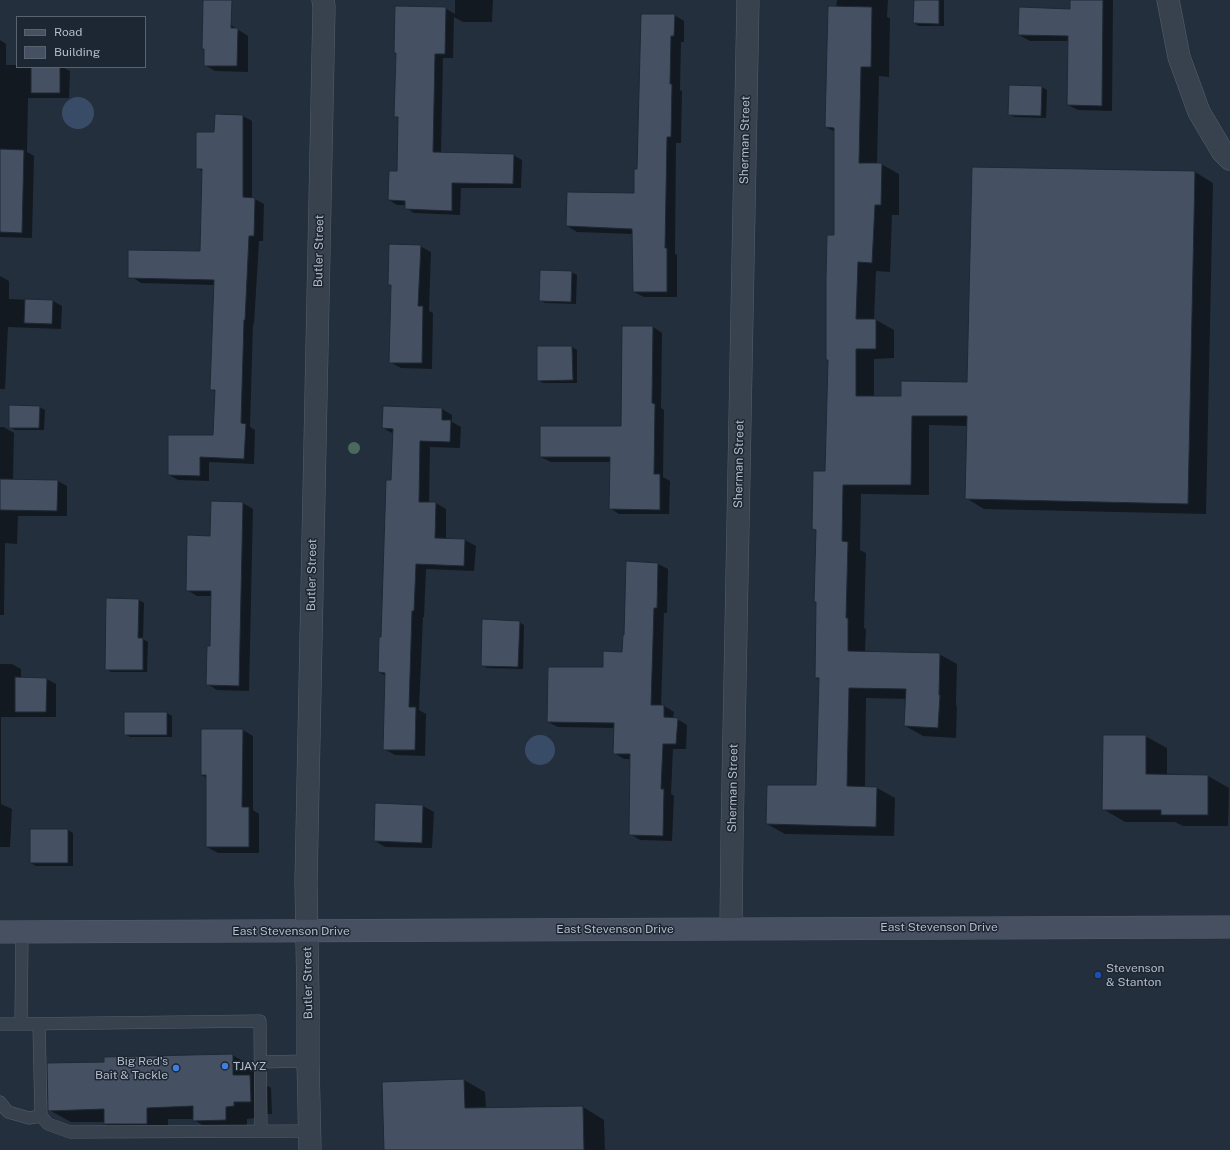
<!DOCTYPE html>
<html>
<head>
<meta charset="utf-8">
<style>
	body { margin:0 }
	#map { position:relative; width:1230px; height:1150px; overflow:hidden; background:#242f3e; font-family:"Public Sans",sans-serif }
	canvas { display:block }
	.legend { position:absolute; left:16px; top:16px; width:130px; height:52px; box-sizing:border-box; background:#1d2633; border:1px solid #59626f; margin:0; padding:5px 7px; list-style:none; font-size:12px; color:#b4bcc9 }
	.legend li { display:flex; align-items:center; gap:8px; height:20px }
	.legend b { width:20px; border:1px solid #59626f }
</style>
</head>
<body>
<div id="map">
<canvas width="1230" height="1150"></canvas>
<ul class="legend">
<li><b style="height:5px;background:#465061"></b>Road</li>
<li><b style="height:11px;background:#455162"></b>Building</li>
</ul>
</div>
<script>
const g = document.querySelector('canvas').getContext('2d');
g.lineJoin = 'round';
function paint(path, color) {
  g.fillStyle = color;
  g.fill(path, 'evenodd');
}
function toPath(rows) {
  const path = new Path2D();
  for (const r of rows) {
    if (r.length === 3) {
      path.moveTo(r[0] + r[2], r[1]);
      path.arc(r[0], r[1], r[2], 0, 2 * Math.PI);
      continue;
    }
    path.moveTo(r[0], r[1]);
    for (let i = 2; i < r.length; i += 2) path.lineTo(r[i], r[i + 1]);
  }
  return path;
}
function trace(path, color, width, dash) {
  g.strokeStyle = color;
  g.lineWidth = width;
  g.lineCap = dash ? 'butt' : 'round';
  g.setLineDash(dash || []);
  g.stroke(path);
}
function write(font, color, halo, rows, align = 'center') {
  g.font = font + ' "Public Sans",sans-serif';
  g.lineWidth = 3;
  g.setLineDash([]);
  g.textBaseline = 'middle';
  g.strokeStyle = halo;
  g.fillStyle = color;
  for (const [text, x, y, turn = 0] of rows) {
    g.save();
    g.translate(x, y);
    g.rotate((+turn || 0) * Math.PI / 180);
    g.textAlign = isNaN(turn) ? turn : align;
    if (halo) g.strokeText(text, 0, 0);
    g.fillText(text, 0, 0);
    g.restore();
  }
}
const water = toPath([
	[78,113,16],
	[540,750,15]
]);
const shadow = toPath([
	[455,0,493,0,492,22,463,22,454,17,453,58,443,58,441,153,513,155,522,160,521,188,461,188,460,215,414,213,406,208,406,205,397,205,389,200,398,172,399,118,395,116,445,8,455,14],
	[837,0,888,0,887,17,890,18,889,77,879,76,877,164,881,164,899,174,899,215,892,215,890,272,876,271,874,320,876,320,894,330,894,358,874,359,874,397,902,397,968,383,1195,172,1213,183,1206,514,984,509,966,498,967,426,929,425,929,495,861,494,860,550,866,553,864,628,866,629,865,652,939,654,957,664,956,706,957,706,956,738,923,736,905,726,907,699,866,698,865,787,877,788,895,798,894,836,785,834,767,824,817,787,820,680,816,678,817,603,815,602,817,531,813,529,826,472,835,236,835,132,826,127],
	[915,0,944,0,944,26,919,26,914,23],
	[1071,0,1113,0,1112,111,1078,110,1068,105,1069,41,1030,41,1019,35,1071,10],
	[674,15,684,21,684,42,681,42,680,90,682,91,681,143,676,143,675,254,677,255,677,297,644,297,634,292,633,234,577,232,567,226,635,194,638,170],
	[203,25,231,25,248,36,248,72,215,71,205,65,205,50,203,49],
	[0,40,6,44,6,65,17,65,17,67,62,67,70,71,69,98,28,98,27,152,34,156,32,238,0,237],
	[1042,87,1047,90,1046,118,1014,117,1009,114],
	[243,116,252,121,252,199,255,199,264,204,263,241,259,241,254,325,253,324,250,427,255,430,254,464,209,462,209,481,178,480,169,475,214,436,216,392,211,389,214,285,141,283,132,277,201,252,203,172,197,168,215,133],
	[420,246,431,252,429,311,433,313,432,369,401,368,390,362,392,286,389,284],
	[571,272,577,275,576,304,545,303,540,300],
	[0,276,9,281,9,299,53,301,62,306,61,329,8,327,5,389,0,389],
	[653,327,662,333,661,408,664,410,663,477,670,481,669,514,619,514,610,508,611,462,551,462,541,457,622,427],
	[538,347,572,347,577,350,577,383,543,383,538,380],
	[39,407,45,410,44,430,15,430,10,427],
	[442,409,452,415,452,422,461,427,460,448,430,447,429,503,436,503,446,509,446,540,465,540,476,546,474,571,426,569,424,617,423,617,419,710,426,714,425,756,395,755,384,749,386,676,379,672,392,481,394,434,383,428],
	[0,427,4,427,14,433,13,480,58,481,67,486,67,516,18,516,17,544,5,543,4,615,0,615],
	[243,503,253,509,249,691,217,690,207,684,211,647,212,596,197,596,187,590,211,537],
	[627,563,658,564,668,569,667,613,664,613,661,706,664,706,674,712,673,719,677,719,687,725,686,749,673,749,671,794,674,796,672,841,640,840,630,834,631,759,624,759,614,753,615,728,558,727,548,722,604,668,623,653,625,636],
	[139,600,144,603,143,639,148,642,147,672,111,672,106,669],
	[519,622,524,625,523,669,487,668,482,665],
	[0,664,12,664,21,669,21,678,47,679,56,684,56,717,1,717,1,804,12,809,10,847,0,847],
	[167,713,172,716,172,737,130,737,125,734],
	[243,730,253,736,253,810,259,814,259,853,218,853,207,847,207,778,202,775],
	[1145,736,1167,748,1167,775,1208,776,1229,788,1228,826,1183,826,1175,822,1125,822,1103,809],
	[423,806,434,812,432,848,385,847,375,841],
	[68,830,73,833,73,866,36,866,31,863],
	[232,1055,254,1067,254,1078,271,1088,272,1114,255,1114,255,1118,247,1119,247,1132,215,1133,194,1120,194,1119,168,1119,168,1135,126,1136,105,1124,105,1122,71,1122,49,1110,105,1063],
	[464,1080,485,1092,486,1108,583,1107,604,1120,605,1150,385,1150,383,1082]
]);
const building = toPath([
	[203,0,232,0,231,28,238,28,237,66,204,66,204,49,202,49,203,0],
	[914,0,939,0,939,24,913,23,914,0],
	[1070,0,1103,0,1102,106,1067,105,1068,36,1018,35,1019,7,1070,9,1070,0],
	[395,6,446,7,445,54,435,54,433,152,514,154,513,184,452,183,452,211,405,209,405,201,388,200,389,171,397,171,398,117,394,117,396,53,394,53,395,6],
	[828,6,872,7,871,67,861,67,859,163,882,163,881,205,875,205,872,263,858,262,856,319,876,319,876,349,856,349,856,396,901,396,901,381,967,382,972,167,1195,171,1188,504,965,499,967,416,912,416,911,485,843,485,842,541,848,542,846,618,848,618,848,651,940,653,939,695,940,695,938,728,904,726,906,689,849,688,847,786,877,787,876,827,766,824,767,785,816,785,819,678,815,678,816,602,814,602,816,530,812,529,813,471,825,471,828,360,826,360,826,278,827,235,834,235,834,128,825,127,828,6],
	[641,14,675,14,674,36,671,36,670,84,672,84,671,137,667,137,665,248,667,248,667,292,633,292,632,229,566,226,567,192,634,193,634,169,637,169,641,14],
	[31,67,60,67,60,93,31,93,31,67],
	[1009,85,1042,86,1041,116,1008,115,1009,85],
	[215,114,243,115,243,197,255,198,254,236,249,236,245,320,244,320,241,423,246,424,244,459,200,457,200,476,168,475,168,435,213,435,215,390,210,390,214,280,128,278,128,250,200,251,202,169,196,169,196,132,214,132,215,114],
	[0,149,24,150,22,233,0,232,0,149],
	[389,244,421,245,418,306,423,306,422,363,389,363,391,285,388,285,389,244],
	[540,270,572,271,571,302,539,301,540,270],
	[25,299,53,300,52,324,24,323,25,299],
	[622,326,653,326,652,403,655,404,654,474,660,474,660,510,609,509,610,457,540,457,540,426,621,426,622,326],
	[537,346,572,346,573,380,537,381,537,346],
	[9,405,40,406,39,428,9,428,9,405],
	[383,406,442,408,442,420,451,420,450,442,420,441,419,502,436,502,435,538,465,539,464,566,416,564,414,611,412,611,409,707,416,707,415,750,383,750,385,673,378,672,379,637,381,637,386,480,391,480,393,429,382,428,383,406],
	[0,479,58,480,57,511,0,510,0,479],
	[211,501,243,502,239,686,206,685,207,646,210,646,211,591,186,591,187,535,210,536,211,501],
	[626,561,658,563,657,608,654,608,651,705,664,705,664,717,678,718,676,744,663,744,661,789,664,789,663,836,629,835,630,754,613,754,614,723,547,722,548,667,603,667,603,651,622,652,623,635,624,635,626,561],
	[106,598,139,599,138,638,143,638,143,670,105,670,106,598],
	[482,619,520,621,518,667,481,666,482,619],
	[15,677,47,678,46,712,15,712,15,677],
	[124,712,167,712,167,735,124,735,124,712],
	[201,729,243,729,242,807,249,807,249,847,206,847,206,775,201,775,201,729],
	[1103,735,1146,735,1146,774,1208,775,1208,815,1161,815,1161,810,1102,810,1103,735],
	[375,803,423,805,422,843,374,841,375,803],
	[30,829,68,829,68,863,30,863,30,829],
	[233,1054,233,1075,250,1075,251,1102,234,1102,234,1106,226,1107,226,1120,193,1121,193,1106,147,1108,147,1124,104,1124,104,1109,48,1111,47,1063,104,1062,104,1057,233,1054],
	[464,1079,465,1108,583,1106,584,1150,384,1150,382,1082,464,1079]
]);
const lane = toPath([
	[0,1024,21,1024,22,932],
	[21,1024,260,1021,261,1131],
	[39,1024,41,1116,48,1124,70,1132,310,1131],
	[261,1062,308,1061],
	[0,1102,8,1112,29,1118,41,1116]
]);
const street = toPath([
	[1168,0,1179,57,1199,112,1222,151,1230,159],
	[731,928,732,838,748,0],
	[310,1150,308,1061,308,1000,306,882,324,7,323,0]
]);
const secondary = toPath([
	[0,932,1230,927]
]);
const trees = [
	[354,448]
];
const markers = [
	[1098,975,4,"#1a4fb4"],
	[225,1066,4,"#3f7fe0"],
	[176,1068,4,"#3f7fe0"]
];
const streetNames = [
	["Sherman Street",745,140,-89],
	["Butler Street",319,251,-89],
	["Sherman Street",739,464,-89],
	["Butler Street",312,575,-89],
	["Sherman Street",733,788,-89],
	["East Stevenson Drive",939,927],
	["East Stevenson Drive",615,929],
	["East Stevenson Drive",291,931],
	["Butler Street",308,983,-91]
];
const poiNames = [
	["Stevenson",1106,968],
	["& Stanton",1106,982],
	["Big Red's",168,1061,"right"],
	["Bait & Tackle",168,1075,"right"],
	["TJAYZ",233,1066]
];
paint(water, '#394c67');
paint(shadow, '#0007');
paint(building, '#455162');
trace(building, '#1f2835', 1);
trace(lane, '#565f6c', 13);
trace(street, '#565f6c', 23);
trace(secondary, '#565f6c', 23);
trace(lane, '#38414e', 12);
trace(street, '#38414e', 22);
trace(secondary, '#465061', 22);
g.fillStyle = '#4b6a5d';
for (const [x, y] of trees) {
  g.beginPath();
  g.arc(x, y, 6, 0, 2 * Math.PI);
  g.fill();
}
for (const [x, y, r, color] of markers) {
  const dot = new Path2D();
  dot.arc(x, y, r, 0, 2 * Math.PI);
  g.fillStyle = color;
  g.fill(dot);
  trace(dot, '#1d2633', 1.5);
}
write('12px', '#b4bcc9', '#1d2633', streetNames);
write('12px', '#b4bcc9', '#1d2633', poiNames, 'left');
</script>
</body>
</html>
